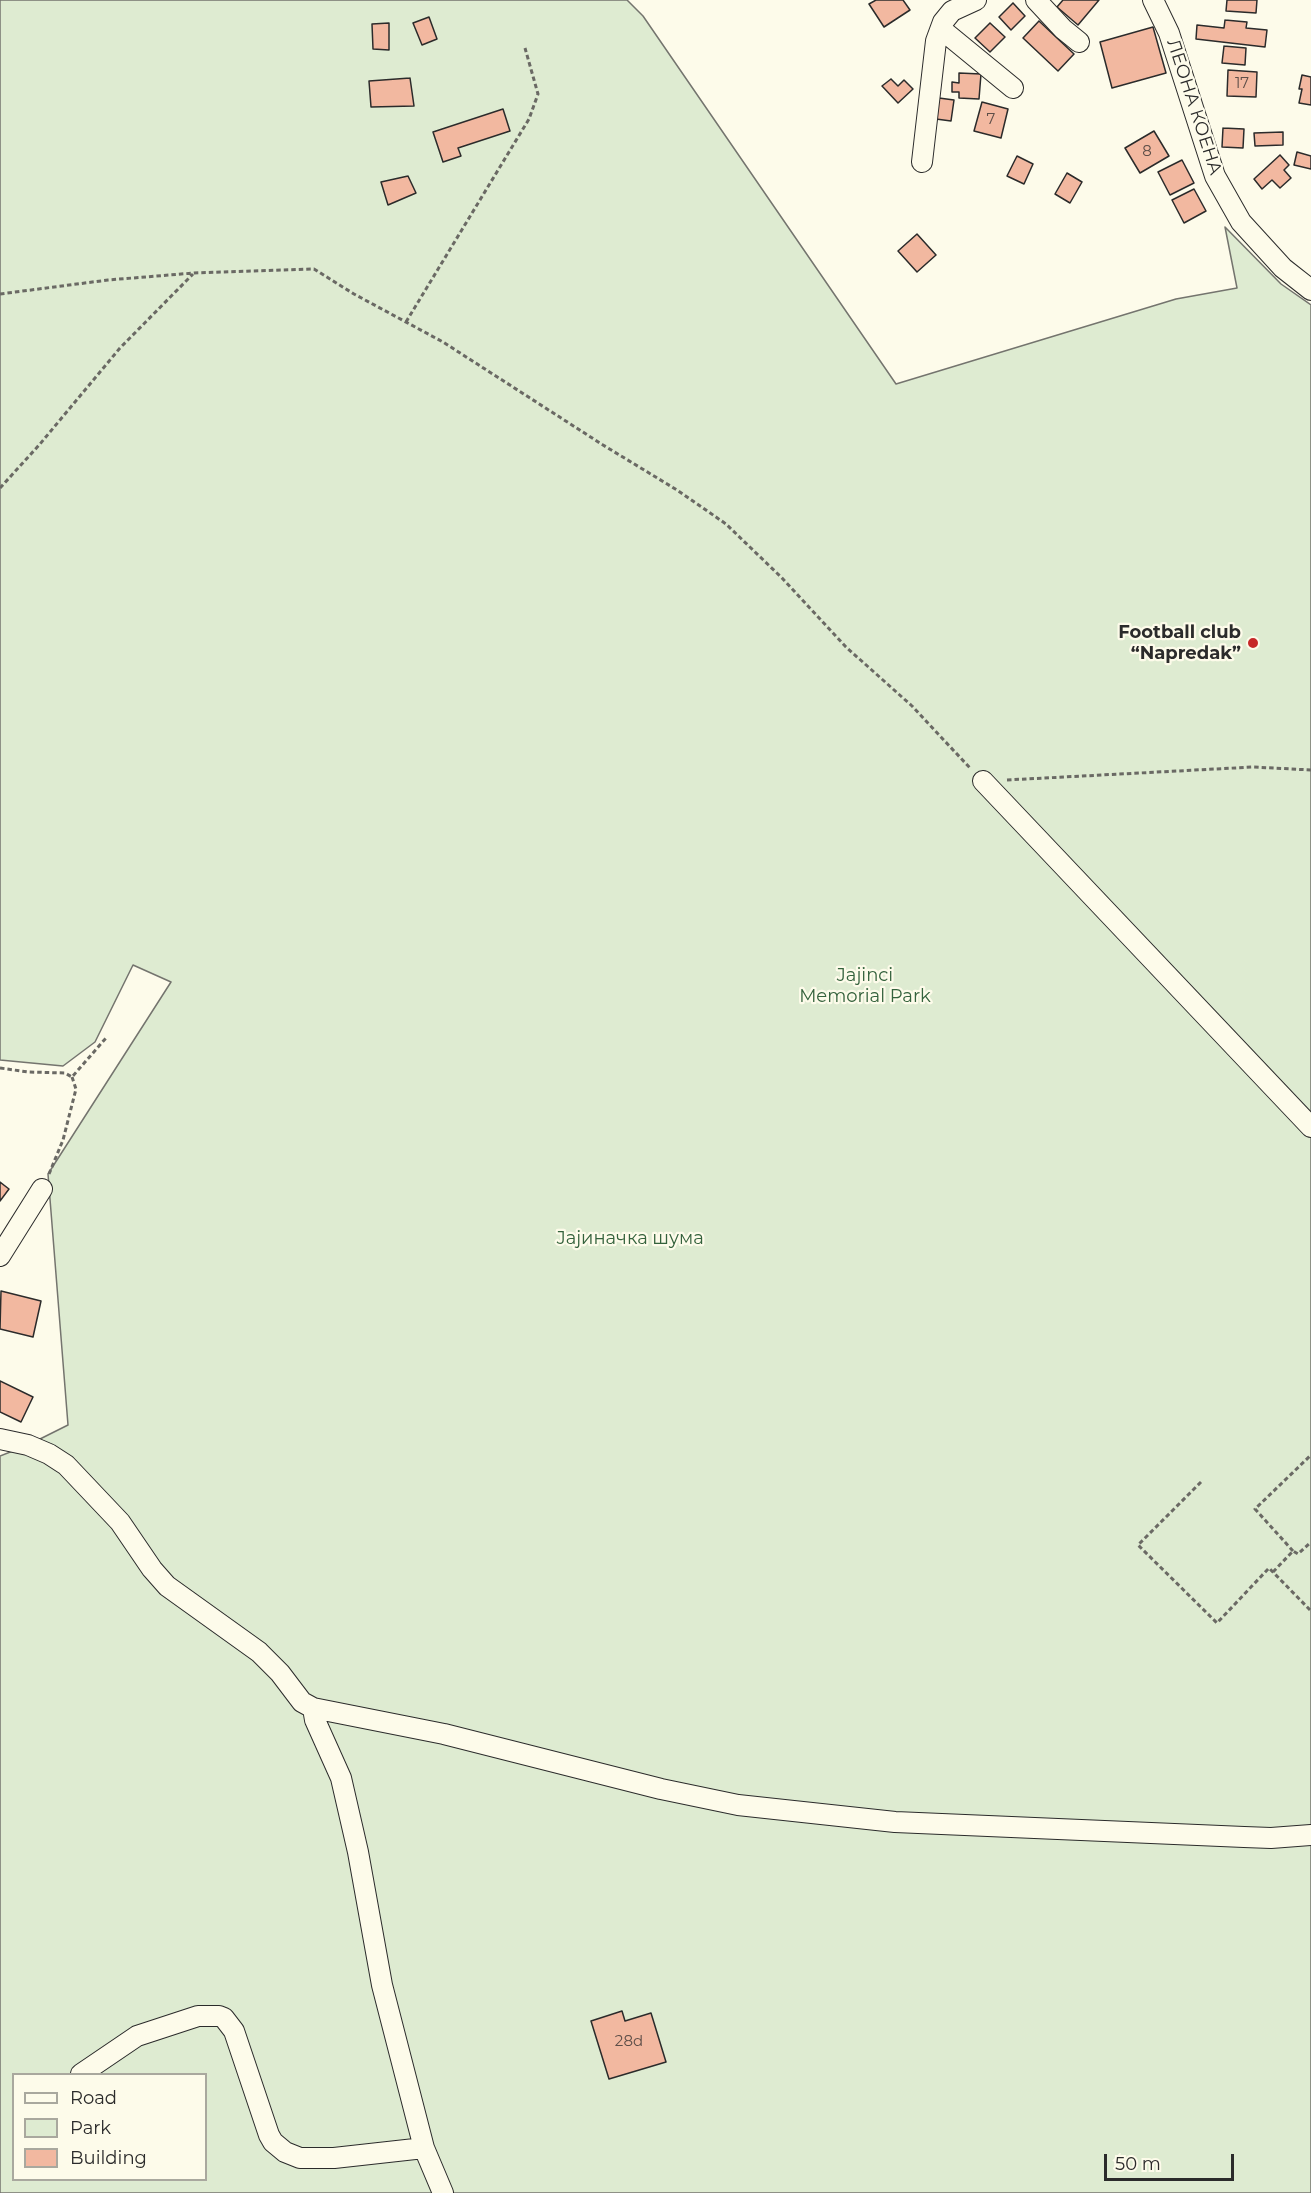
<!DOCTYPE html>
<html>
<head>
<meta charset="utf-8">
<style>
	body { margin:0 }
	#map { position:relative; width:1311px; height:2193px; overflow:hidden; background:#fdfbea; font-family:Montserrat,sans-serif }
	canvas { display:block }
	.legend { position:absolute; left:12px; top:2073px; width:195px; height:108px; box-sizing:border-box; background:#fdfbea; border:2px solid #a9a89e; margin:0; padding:8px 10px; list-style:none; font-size:18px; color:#2b2b2b }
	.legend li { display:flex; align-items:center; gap:12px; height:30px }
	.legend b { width:30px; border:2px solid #a9a89e }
	.scale { position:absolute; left:1104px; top:2154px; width:130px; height:27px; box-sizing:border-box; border:3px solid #2b2b2b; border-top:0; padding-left:8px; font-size:18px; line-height:21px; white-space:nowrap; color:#2b2b2b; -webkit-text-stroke:4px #fdfbea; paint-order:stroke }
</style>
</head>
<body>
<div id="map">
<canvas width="1311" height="2193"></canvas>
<ul class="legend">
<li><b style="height:8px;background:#fdfbea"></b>Road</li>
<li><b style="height:16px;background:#deebd1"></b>Park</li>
<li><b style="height:16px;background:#f2b8a0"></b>Building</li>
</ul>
<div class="scale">50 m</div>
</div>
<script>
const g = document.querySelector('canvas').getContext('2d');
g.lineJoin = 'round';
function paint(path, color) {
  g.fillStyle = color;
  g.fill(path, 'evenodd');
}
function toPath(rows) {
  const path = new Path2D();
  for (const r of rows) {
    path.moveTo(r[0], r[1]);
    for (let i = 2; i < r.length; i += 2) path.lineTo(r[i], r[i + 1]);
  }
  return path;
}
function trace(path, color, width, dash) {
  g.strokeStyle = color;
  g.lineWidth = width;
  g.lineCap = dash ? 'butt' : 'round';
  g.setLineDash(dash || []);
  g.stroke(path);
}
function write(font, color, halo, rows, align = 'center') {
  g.font = font + ' Montserrat,sans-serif';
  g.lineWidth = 4.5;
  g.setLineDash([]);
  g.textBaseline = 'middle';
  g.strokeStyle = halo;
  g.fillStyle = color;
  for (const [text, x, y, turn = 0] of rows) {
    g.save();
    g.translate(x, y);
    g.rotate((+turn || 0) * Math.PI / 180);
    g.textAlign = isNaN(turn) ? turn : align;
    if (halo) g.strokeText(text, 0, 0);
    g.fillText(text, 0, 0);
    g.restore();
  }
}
const green = toPath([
	[0,0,627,0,643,16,896,384,1176,299,1237,288,1225,227,1281,284,1311,305,1311,2193,0,2193,0,1456,28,1445,68,1425,48,1174,171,982,133,965,95,1042,63,1066,0,1060,0,0],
	[14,2074,206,2074,206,2180,14,2180,14,2074]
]);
const building = toPath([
	[876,0,903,0,910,10,884,27,869,4,876,0],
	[1063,0,1099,0,1078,25,1057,7,1063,0],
	[1227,0,1257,0,1256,13,1226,11,1227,0],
	[1013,3,1025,16,1011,30,999,17,1013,3],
	[429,17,437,39,422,45,413,23,429,17],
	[1225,20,1247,22,1246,28,1267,30,1265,47,1196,39,1197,25,1224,28,1225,20],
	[1039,21,1074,54,1058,71,1023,38,1039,21],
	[389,23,389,50,373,49,372,24,389,23],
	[990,23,1005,37,990,52,975,38,990,23],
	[1153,27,1166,73,1112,88,1100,42,1153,27],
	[1224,46,1246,48,1245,65,1222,63,1224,46],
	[1228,70,1257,72,1256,97,1227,96,1228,70],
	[959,73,981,74,979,99,959,98,959,92,952,92,952,82,959,83,959,73],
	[1302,75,1311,77,1311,105,1299,103,1302,89,1299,89,1302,75],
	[410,78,414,106,371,107,369,81,410,78],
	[891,79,898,86,904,80,913,89,898,103,882,86,891,79],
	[939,98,954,100,951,121,936,119,939,98],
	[982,102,1008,109,1001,138,974,131,982,102],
	[503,109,510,131,458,148,461,156,443,162,433,132,503,109],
	[1223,128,1244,129,1243,148,1222,147,1223,128],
	[1154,131,1169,156,1140,173,1125,148,1154,131],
	[1283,132,1283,145,1255,146,1254,133,1283,132],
	[1297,152,1311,156,1311,169,1294,165,1297,152],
	[1280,155,1289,165,1284,170,1291,178,1280,188,1272,180,1262,189,1254,179,1280,155],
	[1017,156,1033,164,1024,184,1007,176,1017,156],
	[1182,160,1194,183,1170,195,1158,172,1182,160],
	[1067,173,1082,182,1070,203,1055,194,1067,173],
	[408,176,416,193,388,205,381,182,408,176],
	[1194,189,1206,211,1184,223,1172,200,1194,189],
	[917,234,936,255,917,272,898,251,917,234],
	[0,1182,9,1189,0,1201,0,1182],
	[1,1291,41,1301,33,1337,0,1329,1,1291],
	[0,1381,33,1397,21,1422,0,1412,0,1381],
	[622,2011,625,2021,651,2013,666,2062,609,2079,591,2021,622,2011]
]);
const path = toPath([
	[0,294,108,280,194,273,314,269,354,294,443,342,603,445,677,490,726,524,782,578,846,647,912,706,970,768],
	[406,322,529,119,538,94,525,48],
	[0,488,40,444,120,348,193,274],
	[1007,780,1253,767,1311,770],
	[0,1068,28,1072,65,1073,72,1077,106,1038],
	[49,1174,63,1140,76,1089,72,1077],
	[1201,1482,1138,1545,1217,1623,1269,1568,1311,1611],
	[1293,1551,1255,1509,1311,1455],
	[1273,1572,1293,1551,1298,1554,1311,1542]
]);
const minor = toPath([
	[1036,0,1063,29,1079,42],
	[1153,0,1169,33,1215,176,1241,222,1283,268,1311,290],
	[941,29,1013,88],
	[922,162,936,41,943,22,952,11,976,0],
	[983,781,1311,1127],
	[0,1256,42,1189],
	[0,1439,28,1445,49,1454,66,1465,120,1522,152,1569,167,1586,259,1652,280,1673,302,1702,313,1708,444,1734,661,1789,738,1805,895,1822,1244,1837,1271,1838,1311,1835],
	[313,1708,315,1720,341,1778,358,1852,382,1985,424,2148,443,2193],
	[81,2074,137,2036,198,2016,219,2016,224,2018,234,2031,269,2135,273,2142,285,2152,300,2158,334,2158,424,2148]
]);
const markers = [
	[1253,643,6,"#c62828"]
];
const numberNames = [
	["17",1242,84],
	["7",991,120],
	["8",1147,152],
	["28d",629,2042]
];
const streetNames = [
	["ЛЕОНА КОЕНА",1194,107,72]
];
const poiNames = [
	["Football club",1241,633],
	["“Napredak”",1241,654]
];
const parkNames = [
	["Jajinci",865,976],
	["Memorial Park",865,997],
	["Јајиначка шума",630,1239]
];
paint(green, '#deebd1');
trace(green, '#74746e', 1.5);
paint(building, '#f2b8a0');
trace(building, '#2b2b2b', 1.5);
trace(minor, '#2b2b2b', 22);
trace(path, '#6a6964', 3, [4.5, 3]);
trace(minor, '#fdfbea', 20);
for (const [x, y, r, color] of markers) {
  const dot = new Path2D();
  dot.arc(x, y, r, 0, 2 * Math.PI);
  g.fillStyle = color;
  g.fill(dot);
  trace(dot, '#fdfbea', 2);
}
write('15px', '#5d4e48', null, numberNames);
write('18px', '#2b2b2b', '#fdfbea', streetNames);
write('bold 18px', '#2b2b2b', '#fdfbea', poiNames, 'right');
write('18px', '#34623c', '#fdfbea', parkNames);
</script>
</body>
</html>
